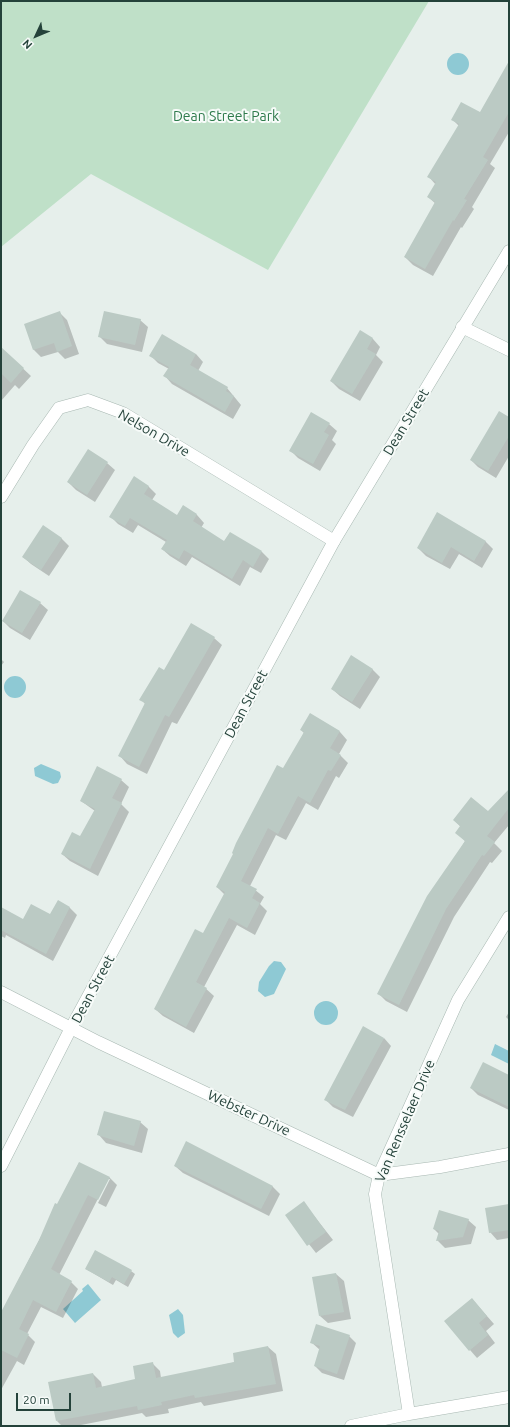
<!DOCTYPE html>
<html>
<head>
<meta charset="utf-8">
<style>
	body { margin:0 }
	#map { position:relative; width:510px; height:1427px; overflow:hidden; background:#e6efeb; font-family:Ubuntu,sans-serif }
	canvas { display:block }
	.frame { position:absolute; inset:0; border:2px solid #24423a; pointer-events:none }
	.north { position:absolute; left:16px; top:16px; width:40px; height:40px; -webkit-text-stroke:3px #f7fbf9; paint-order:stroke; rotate:226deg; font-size:11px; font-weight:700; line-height:16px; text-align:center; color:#24423a }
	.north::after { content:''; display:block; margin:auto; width:14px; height:18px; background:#24423a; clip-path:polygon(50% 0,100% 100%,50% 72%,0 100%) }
	.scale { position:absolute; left:16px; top:1393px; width:55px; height:18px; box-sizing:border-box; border:2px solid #24423a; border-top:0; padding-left:5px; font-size:12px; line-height:14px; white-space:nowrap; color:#24423a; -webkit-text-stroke:3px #f7fbf9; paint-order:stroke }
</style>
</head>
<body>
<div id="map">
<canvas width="510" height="1427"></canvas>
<div class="frame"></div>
<div class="north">N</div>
<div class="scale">20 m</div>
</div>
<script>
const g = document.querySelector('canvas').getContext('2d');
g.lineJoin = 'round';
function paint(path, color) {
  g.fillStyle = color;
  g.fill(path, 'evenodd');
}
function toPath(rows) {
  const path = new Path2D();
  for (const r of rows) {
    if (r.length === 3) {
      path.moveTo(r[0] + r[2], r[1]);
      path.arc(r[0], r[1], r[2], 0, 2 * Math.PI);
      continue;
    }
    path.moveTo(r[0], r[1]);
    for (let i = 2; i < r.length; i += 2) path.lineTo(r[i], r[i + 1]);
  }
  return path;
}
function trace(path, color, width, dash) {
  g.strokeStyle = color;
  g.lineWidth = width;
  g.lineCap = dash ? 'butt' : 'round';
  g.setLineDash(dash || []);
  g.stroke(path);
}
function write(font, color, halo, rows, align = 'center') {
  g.font = font + ' Ubuntu,sans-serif';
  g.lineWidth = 4;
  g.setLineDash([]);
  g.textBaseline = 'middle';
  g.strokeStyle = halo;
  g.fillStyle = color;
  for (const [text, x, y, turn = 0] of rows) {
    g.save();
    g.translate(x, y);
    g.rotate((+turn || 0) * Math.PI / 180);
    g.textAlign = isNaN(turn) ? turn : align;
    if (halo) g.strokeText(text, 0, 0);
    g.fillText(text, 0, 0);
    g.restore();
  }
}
const green = toPath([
	[1,1,429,1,268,270,91,174,1,247]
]);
const water = toPath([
	[458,64,11],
	[15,687,11],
	[41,764,60,772,61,777,58,783,53,784,35,776,34,768],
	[274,961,281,962,286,969,274,994,265,997,258,991,259,982,269,966],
	[326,1013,12],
	[495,1044,509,1051,509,1064,491,1055],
	[88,1284,101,1300,75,1323,63,1309,83,1291,82,1289],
	[178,1309,183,1315,185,1333,178,1338,173,1333,169,1315]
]);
const shadow = toPath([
	[509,79,509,132,490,164,495,168,472,207,474,209,462,228,461,227,433,276,413,265,405,257,436,204,428,197,436,185,429,177,459,126,452,119,480,113],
	[60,313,67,320,79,354,65,359,58,352,41,357,34,350,25,325],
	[140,320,148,327,142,352,107,344,99,336],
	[361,332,373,339,380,347,376,355,383,362,360,401,339,389,331,381],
	[1,348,31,376,19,389,15,385,1,401],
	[196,354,203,362,198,371,227,388,241,405,233,419,172,384,165,376,169,369,158,363,150,355],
	[509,419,509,456,496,478,478,467,471,460],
	[329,424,337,431,332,440,336,444,320,471,298,458,290,450],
	[107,463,115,470,95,502,76,490,68,482],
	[148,486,156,494,152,500,177,516,183,507,197,515,204,523,201,528,225,543,262,552,269,559,261,573,250,567,240,586,192,557,186,566,170,556,162,549,166,542,138,525,133,533,118,524,110,516],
	[61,538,69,546,49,576,31,564,23,557],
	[485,541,493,549,482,568,459,554,450,569,426,556,418,548],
	[40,603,48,610,30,640,10,628,3,621],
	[214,638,222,645,177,724,172,722,147,774,127,764,120,756,145,704,141,699,164,671],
	[1,659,4,662,1,666],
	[372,669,380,677,360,709,340,696,332,689],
	[310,714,340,732,347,740,339,754,348,763,339,778,336,776,318,810,306,803,286,840,276,835,250,886,264,897,260,904,267,911,255,935,237,925,204,987,214,996,194,1033,163,1016,155,1009,204,934,225,895,217,887,304,733,301,730],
	[121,780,129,787,121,804,129,812,98,876,70,861,62,854,81,838,95,811,81,801],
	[509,791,509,825,494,843,502,851,492,863,490,862,454,917,407,1012,386,1001,379,994,465,841,457,833,461,827,454,820,488,812],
	[58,901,70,908,77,915,53,961,6,935,5,938,1,936,1,909,23,920,51,916],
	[509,1012,509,1020,506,1017],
	[384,1038,391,1046,353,1117,333,1107,326,1100],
	[509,1076,509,1110,478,1095,471,1088],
	[140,1122,148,1129,142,1153,106,1143,99,1135],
	[186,1143,273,1187,280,1194,269,1216,183,1173,175,1166],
	[79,1163,110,1178,117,1185,106,1207,98,1203,110,1179,108,1179,59,1275,71,1282,78,1289,63,1318,41,1307,27,1334,35,1342,24,1365,17,1361,1,1390,1,1310,3,1310],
	[304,1203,333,1240,316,1253,286,1215],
	[509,1205,509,1238,497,1240,490,1232],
	[468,1220,476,1227,471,1244,445,1248,437,1240,439,1234,434,1229],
	[86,1269,131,1271,135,1274,128,1287,116,1280,113,1285],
	[336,1274,344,1281,351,1319,328,1323,320,1316],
	[472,1299,494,1324,486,1331,495,1343,477,1358,470,1350],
	[349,1336,356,1343,344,1380,322,1373,315,1366,320,1350,311,1342],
	[268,1347,276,1354,283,1391,204,1406,201,1402,168,1409,169,1413,146,1417,142,1413,76,1426,62,1426,57,1421,93,1374,101,1382,102,1387,137,1380,152,1363,160,1371,161,1378,236,1362]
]);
const building = toPath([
	[509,61,509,112,483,157,488,160,464,199,467,200,454,221,453,220,425,269,404,257,435,202,427,197,436,182,427,177,459,124,451,120,461,102,480,112],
	[60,311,72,346,57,352,54,343,33,350,24,324],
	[104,311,141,319,135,345,98,337],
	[360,330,373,338,367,349,376,354,352,394,330,381],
	[162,334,196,354,190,365,228,387,226,391,234,396,225,412,163,376,169,367,149,356],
	[1,347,24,368,11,383,1,373],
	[499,411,509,417,509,436,488,471,470,460],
	[311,412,330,423,324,432,329,435,313,464,289,451],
	[88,449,108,462,87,495,67,482],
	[134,476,149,486,144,494,177,515,183,505,197,514,193,521,224,541,230,532,262,551,253,567,243,560,232,579,184,550,179,559,161,549,167,540,130,518,125,526,109,517],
	[437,512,486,541,474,561,451,547,442,563,417,548],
	[43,525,62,538,41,570,22,557],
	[20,590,41,602,22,633,2,621],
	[191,623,215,637,169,717,165,715,139,767,118,756,145,703,139,700,159,667,164,670],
	[351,655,373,669,352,702,331,689],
	[310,713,340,731,330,748,341,755,331,771,328,770,310,803,298,796,278,834,268,828,241,881,257,889,252,898,260,903,247,928,229,918,196,982,207,988,186,1027,154,1009,195,929,203,933,225,892,216,887,233,854,232,853,236,843,277,765,283,768,304,732,300,730],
	[97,766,122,779,112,798,122,803,90,869,61,854,72,832,80,836,95,809,80,801],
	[509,789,509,808,487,836,495,842,484,856,482,855,446,909,399,1005,377,994,427,896,465,841,455,833,460,826,453,820,471,797,488,811],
	[58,900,70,907,46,954,1,930,1,907,23,919,31,904,50,914],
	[363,1026,384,1038,345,1110,324,1100],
	[483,1062,509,1075,509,1107,470,1088],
	[104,1111,141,1121,134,1146,97,1135],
	[186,1141,273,1186,261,1209,174,1166],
	[79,1162,110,1177,98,1200,88,1195,51,1269,72,1281,56,1312,33,1300,19,1329,29,1334,17,1358,1,1350,1,1312,39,1240,55,1203,57,1204],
	[304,1201,326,1232,307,1246,285,1215],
	[509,1204,509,1230,489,1233,485,1208],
	[439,1210,469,1219,463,1237,436,1241,439,1231,433,1229],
	[95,1250,132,1270,124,1284,112,1277,109,1282,85,1269],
	[336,1273,344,1312,319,1316,312,1277],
	[472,1298,487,1316,479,1323,488,1335,469,1351,444,1321],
	[316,1324,350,1335,337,1374,314,1366,320,1346,310,1343],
	[268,1346,276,1384,195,1398,194,1395,161,1402,162,1405,138,1410,137,1406,56,1421,48,1382,93,1373,96,1388,135,1379,133,1366,153,1362,156,1378,234,1362,233,1353]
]);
const minor = toPath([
	[462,327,509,350],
	[1,497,33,445,59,408,88,400,123,413,334,541],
	[1,992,98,1042,379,1175,440,1167,509,1154],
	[409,1414,375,1194,379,1175,458,1000,509,917],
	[351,1426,409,1414,509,1397]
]);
const tertiary = toPath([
	[1,1166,71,1028,334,541,509,251]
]);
const parkNames = [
	["Dean Street Park",226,116]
];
const streetNames = [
	["Dean Street",406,422,-59],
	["Nelson Drive",154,433,30],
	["Dean Street",246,704,-62],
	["Dean Street",93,989,-62],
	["Webster Drive",249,1113,25],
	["Van Rensselaer Drive",405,1121,-67]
];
paint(green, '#bfe0c8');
paint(water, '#8ec9d4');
paint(shadow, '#0003');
paint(building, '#bbcac4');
trace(minor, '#a8b8b2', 13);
trace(tertiary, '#a8b8b2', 13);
trace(minor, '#fff', 12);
trace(tertiary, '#fff', 12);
write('14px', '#2d7a4b', '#f7fbf9', parkNames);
write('14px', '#24423a', '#f7fbf9', streetNames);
</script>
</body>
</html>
